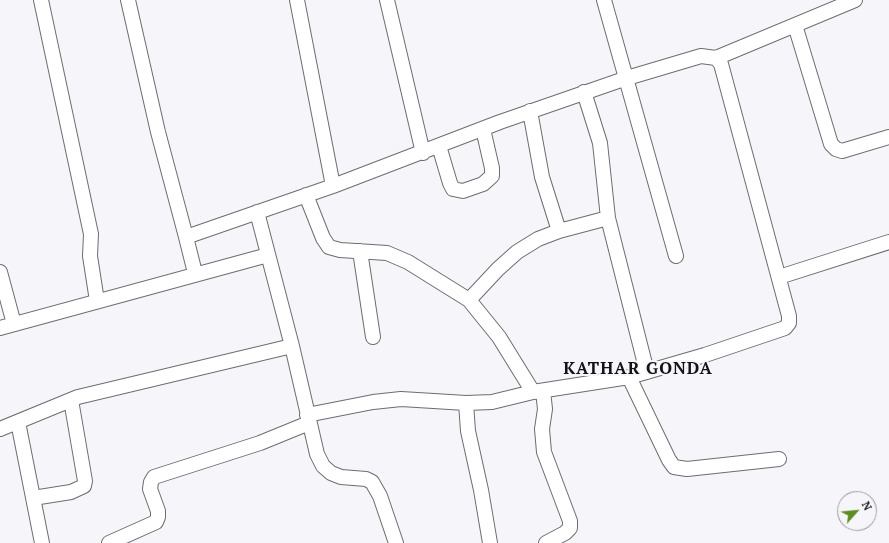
<!DOCTYPE html>
<html>
<head>
<meta charset="utf-8">
<style>
	body { margin:0 }
	#map { position:relative; width:889px; height:543px; overflow:hidden; background:#f6f6fa; font-family:"PT Serif",serif }
	canvas { display:block }
	.north { position:absolute; left:837px; top:491px; width:40px; height:40px; box-sizing:border-box; background:#f6f6fa; border:1px solid #9b9b9e; border-radius:50%; rotate:63deg; font-size:11px; font-weight:700; line-height:16px; text-align:center; color:#131314 }
	.north::after { content:''; display:block; margin:auto; width:14px; height:18px; background:#5b8d24; clip-path:polygon(50% 0,100% 100%,50% 72%,0 100%) }
</style>
</head>
<body>
<div id="map">
<canvas width="889" height="543"></canvas>
<div class="north">N</div>
</div>
<script>
const g = document.querySelector('canvas').getContext('2d');
g.lineJoin = 'round';
function toPath(rows) {
  const path = new Path2D();
  for (const r of rows) {
    path.moveTo(r[0], r[1]);
    for (let i = 2; i < r.length; i += 2) path.lineTo(r[i], r[i + 1]);
  }
  return path;
}
function trace(path, color, width, dash) {
  g.strokeStyle = color;
  g.lineWidth = width;
  g.lineCap = dash ? 'butt' : 'round';
  g.setLineDash(dash || []);
  g.stroke(path);
}
function write(font, color, halo, rows, align = 'center') {
  g.font = font + ' "PT Serif",serif';
  g.lineWidth = 4;
  g.setLineDash([]);
  g.textBaseline = 'middle';
  g.strokeStyle = halo;
  g.fillStyle = color;
  for (const [text, x, y, turn = 0] of rows) {
    g.save();
    g.translate(x, y);
    g.rotate((+turn || 0) * Math.PI / 180);
    g.textAlign = isNaN(turn) ? turn : align;
    if (halo) g.strokeText(text, 0, 0);
    g.fillText(text, 0, 0);
    g.restore();
  }
}
const minor = toPath([
	[41,0,91,234,90,256,97,301],
	[128,0,158,132,186,237],
	[297,0,333,186],
	[387,0,423,153],
	[604,0,676,256],
	[795,25,831,144,836,149,842,151,889,137],
	[716,58,855,0],
	[584,92,600,143,608,218],
	[530,111,542,177,559,231],
	[439,146,450,183,453,189,463,191,483,184,492,176,492,168,483,129],
	[306,195,323,238,329,247,340,250,387,253,408,262,469,300,499,337,533,392],
	[257,212,292,346],
	[360,251,373,337],
	[0,272,14,324],
	[195,273,186,237,333,186,500,122,627,78,701,56,716,58,721,64,789,316,789,323,785,328,705,355,629,377,533,392,492,402,466,403,401,399,373,402,307,415],
	[779,277,889,242],
	[469,300,498,269,517,252,538,239,559,231,608,218,647,372],
	[0,328,268,255],
	[629,377,669,460,674,467,687,469,779,459],
	[543,391,545,409,542,429,544,452,570,521,570,528,565,533,546,543],
	[466,403,468,431,481,490,490,543],
	[18,422,42,543],
	[0,429,78,397,292,346,317,454,323,466,331,473,341,477,366,479,372,482,380,496,396,543],
	[33,498,71,492,84,486,85,481,71,400],
	[109,543,156,522,158,517,158,511,150,489,151,482,154,477,260,443,309,423]
]);
const districtNames = [
	["KATHAR GONDA",638,369]
];
trace(minor, '#6d6d70', 16);
trace(minor, '#fff', 14);
g.letterSpacing = '1px';
write('bold 17px', '#131314', '#f6f6fa', districtNames);
g.letterSpacing = '0px';
</script>
</body>
</html>
